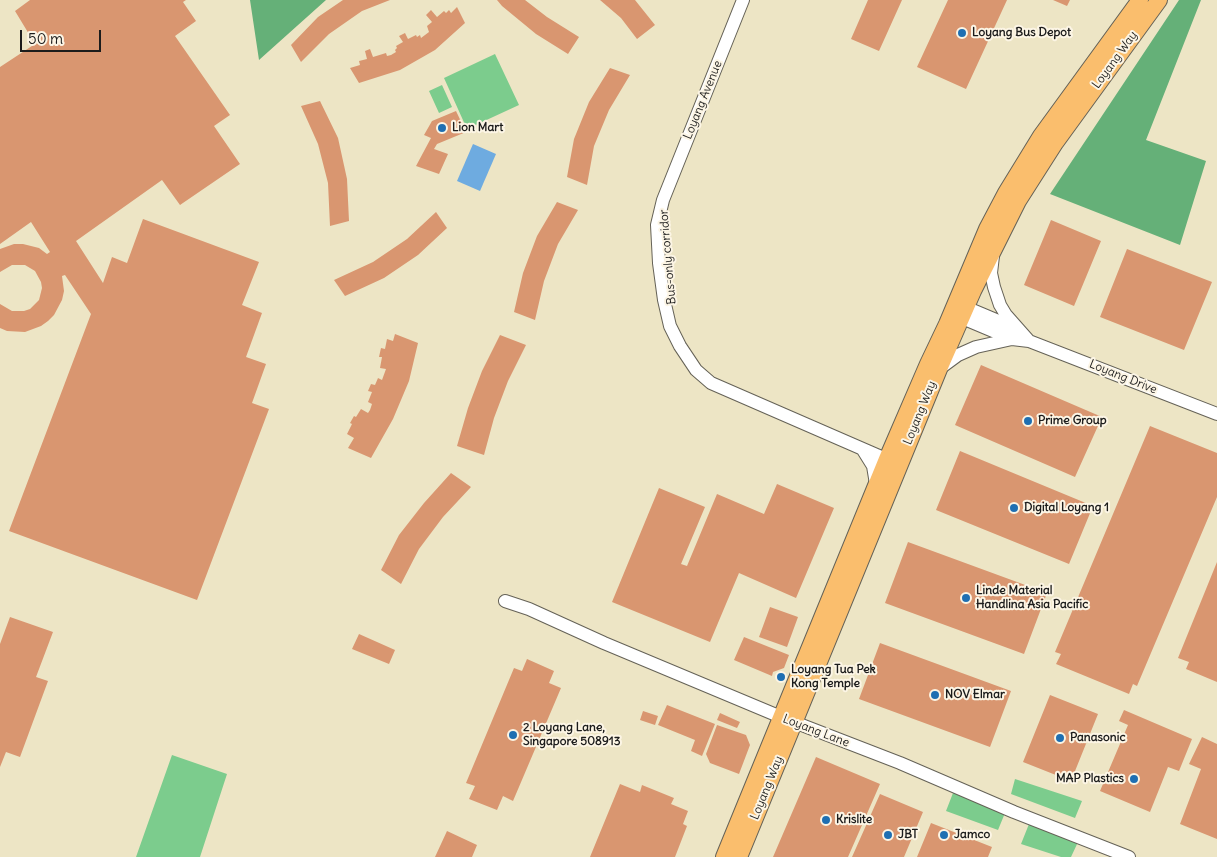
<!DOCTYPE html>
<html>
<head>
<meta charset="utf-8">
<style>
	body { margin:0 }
	#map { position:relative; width:1217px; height:857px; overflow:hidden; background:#ede5c5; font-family:Delius,sans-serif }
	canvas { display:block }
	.scale { position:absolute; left:20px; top:30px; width:81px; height:22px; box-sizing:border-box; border:2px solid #1c1c1c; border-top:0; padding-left:6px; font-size:15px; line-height:18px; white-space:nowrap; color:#1c1c1c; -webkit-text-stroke:4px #fcf5e5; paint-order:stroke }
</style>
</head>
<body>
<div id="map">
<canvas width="1217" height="857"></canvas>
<div class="scale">50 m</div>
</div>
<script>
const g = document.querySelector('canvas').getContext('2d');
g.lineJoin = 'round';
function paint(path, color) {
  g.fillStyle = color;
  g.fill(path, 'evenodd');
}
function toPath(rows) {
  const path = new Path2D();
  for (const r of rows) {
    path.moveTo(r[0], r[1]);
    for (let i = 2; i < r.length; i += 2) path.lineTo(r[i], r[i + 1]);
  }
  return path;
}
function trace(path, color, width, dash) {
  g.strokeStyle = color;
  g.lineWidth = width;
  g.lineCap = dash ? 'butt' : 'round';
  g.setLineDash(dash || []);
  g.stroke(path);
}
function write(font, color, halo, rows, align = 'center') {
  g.font = font + ' Delius,sans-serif';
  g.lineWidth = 4;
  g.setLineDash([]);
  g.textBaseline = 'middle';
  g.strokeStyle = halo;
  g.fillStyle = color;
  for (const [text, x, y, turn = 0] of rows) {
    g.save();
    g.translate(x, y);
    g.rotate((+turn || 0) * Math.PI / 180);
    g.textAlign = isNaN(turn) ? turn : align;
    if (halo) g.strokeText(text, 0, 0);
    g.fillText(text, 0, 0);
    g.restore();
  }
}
const green = toPath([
	[495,54,519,105,467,129,444,78],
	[442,85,452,107,439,113,429,91],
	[172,755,227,774,200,857,136,857],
	[1015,779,1082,801,1075,818,1011,794],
	[953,793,1005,813,998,830,946,811],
	[1029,824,1078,842,1071,857,1061,857,1021,844]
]);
const forest = toPath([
	[250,0,326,0,259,60],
	[1179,0,1201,0,1146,140,1206,161,1180,245,1050,194]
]);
const water = toPath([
	[473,144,496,154,480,191,457,181]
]);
const building = toPath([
	[30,0,186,0,183,2,196,21,175,36,230,115,214,126,240,164,180,205,162,180,76,241,103,283,112,257,127,263,143,219,259,262,242,305,262,313,246,357,266,364,252,403,269,409,197,600,9,531,91,314,65,275,62,276,64,291,62,300,54,315,48,321,41,326,25,332,7,331,0,328,0,304,12,311,24,311,30,309,39,300,42,288,41,282,35,271,25,265,12,265,0,272,0,249,14,244,23,244,39,248,47,254,50,252,31,222,0,244,0,67,35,44,15,11],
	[343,0,390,0,362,11,329,34,301,62,291,45,318,17],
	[497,0,525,0,547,17,579,37,568,54,536,34,502,6],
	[600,0,635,0,655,25,637,39,621,18],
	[868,0,902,0,879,51,851,39],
	[948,0,1007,0,966,89,917,67],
	[1053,0,1070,0,1067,6],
	[457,7,465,23,435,50,400,70,359,83,350,68,360,65,359,61,367,59,365,51,370,49,373,57,386,53,387,56,391,55,396,52,395,50,397,48,396,46,403,42,399,36,405,33,408,39,416,35,417,37,420,35,421,38,429,32,427,26,432,22,426,15,431,10,437,17,444,11,446,13,449,10,451,13],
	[610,68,630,75,609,110,594,146,587,185,567,177,574,139,589,102],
	[320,101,338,138,347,179,349,221,330,226,328,183,318,144,301,106],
	[456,111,466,132,437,144,434,149,448,154,439,174,416,166,431,138,424,135,432,121],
	[557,202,578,210,558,244,544,281,535,320,514,312,523,273,537,236],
	[436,212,447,228,418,255,384,278,345,296,334,280,373,262,407,239],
	[1051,220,1101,241,1074,306,1024,285],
	[1127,249,1212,282,1184,350,1100,317],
	[395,334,418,343,409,381,393,419,371,458,348,448,354,438,347,434,352,424,350,423,354,416,356,417,361,409,368,413,370,410,372,404,368,402,372,392,368,391,371,384,375,385,378,378,382,380,386,369,380,368,382,357,379,357,381,348,385,349,387,339,393,341],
	[500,335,526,345,508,381,494,418,484,455,457,446,468,408,482,371],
	[981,365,1102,417,1075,477,955,425],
	[1150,426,1217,453,1217,497,1137,686,1133,684,1129,694,1056,664,1061,654,1055,652],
	[960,451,1093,506,1069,564,936,510],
	[451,473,471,487,443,517,419,549,401,584,381,570,399,535,424,503],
	[777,484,834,508,796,598,739,573,710,642,612,602,659,488,705,507,681,564,687,566,717,494,764,514],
	[908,542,1047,593,1024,654,885,603],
	[1217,562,1217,682,1186,669,1189,662,1178,658],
	[770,607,798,617,787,647,759,637],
	[10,617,53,632,36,677,48,681,20,757,6,752,0,767,0,644],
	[359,634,395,650,389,664,352,649],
	[744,637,789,655,784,668,773,672,772,676,734,660],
	[880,643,1011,691,990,747,859,699],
	[527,659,554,671,549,683,561,688,513,801,503,796,497,810,469,799,475,786,466,783,514,668,522,671],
	[1050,695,1098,714,1071,781,1023,762],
	[667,705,715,724,702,756,691,751,695,740,658,725],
	[1124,710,1192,739,1179,771,1168,767,1150,812,1100,791,1128,725,1119,721],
	[643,711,658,716,655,725,640,720],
	[720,713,740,722,737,728,717,720],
	[717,725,746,735,750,745,739,774,710,763,706,754],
	[1202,737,1217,744,1217,839,1180,824,1201,769,1189,764],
	[816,757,880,784,848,857,773,857],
	[620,784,640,792,642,785,674,798,671,804,688,811,683,824,687,826,675,857,590,857],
	[880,794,923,812,904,857,852,857],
	[931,823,992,847,988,857,917,857],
	[447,831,477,845,472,857,435,857]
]);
const minor = toPath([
	[743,0,663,200,657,225,659,263,664,300,670,326,680,346,696,370,711,383,895,463],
	[993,256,991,273,994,287,1000,305,1006,315,1029,341],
	[958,304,1015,328],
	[955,315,1012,339],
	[939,369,958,355,976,347,1012,339,1029,341,1217,414],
	[863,450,873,466,876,484],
	[505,601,529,609,604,643,781,717,900,763,1014,812,1129,857]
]);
const major = toPath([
	[724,857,887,459,928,364,947,324,987,229,1006,193,1041,136,1140,0],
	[739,857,939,369,973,291,1018,201,1055,143,1159,0]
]);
const markers = [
	[962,33,5,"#1f6fb2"],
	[442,128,5,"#1f6fb2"],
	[1028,421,5,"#1f6fb2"],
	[1014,508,5,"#1f6fb2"],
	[966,598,5,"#1f6fb2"],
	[781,677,5,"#1f6fb2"],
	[935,695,5,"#1f6fb2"],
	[513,735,5,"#1f6fb2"],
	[1060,738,5,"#1f6fb2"],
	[1134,779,5,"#1f6fb2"],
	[826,820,5,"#1f6fb2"],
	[888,835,5,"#1f6fb2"],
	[944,835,5,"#1f6fb2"]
];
const poiNames = [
	["Loyang Bus Depot",972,33],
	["Lion Mart",452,128],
	["Prime Group",1038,421],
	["Digital Loyang 1",1024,508],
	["Linde Material",976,591],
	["Handlina Asia Pacific",976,605],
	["Loyang Tua Pek",791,670],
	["Kong Temple",791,684],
	["NOV Elmar",945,695],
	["2 Loyang Lane,",523,728],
	["Singapore 508913",523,742],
	["Panasonic",1070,738],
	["MAP Plastics",1124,779,"right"],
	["Krislite",836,820],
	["JBT",898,835],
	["Jamco",954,835]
];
const streetNames = [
	["Loyang Way",1115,60,-54],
	["Loyang Avenue",703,100,-68],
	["Bus-only corridor",668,257,-95],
	["Loyang Drive",1123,377,22],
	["Loyang Way",920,413,-68],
	["Loyang Lane",816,731,21],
	["Loyang Way",767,788,-68]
];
paint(green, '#7ccc8d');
paint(forest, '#65b078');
paint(water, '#6eabe0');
paint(building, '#d99670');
trace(minor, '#656257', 14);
trace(major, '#656257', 18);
trace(minor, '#fff', 12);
trace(major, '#fabe6d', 16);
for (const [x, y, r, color] of markers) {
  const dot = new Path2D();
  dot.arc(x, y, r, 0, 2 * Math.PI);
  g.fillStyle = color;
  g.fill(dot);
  trace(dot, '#fcf5e5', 2);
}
write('bold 12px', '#1c1c1c', '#fcf5e5', poiNames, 'left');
write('12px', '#1c1c1c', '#fcf5e5', streetNames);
</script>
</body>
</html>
